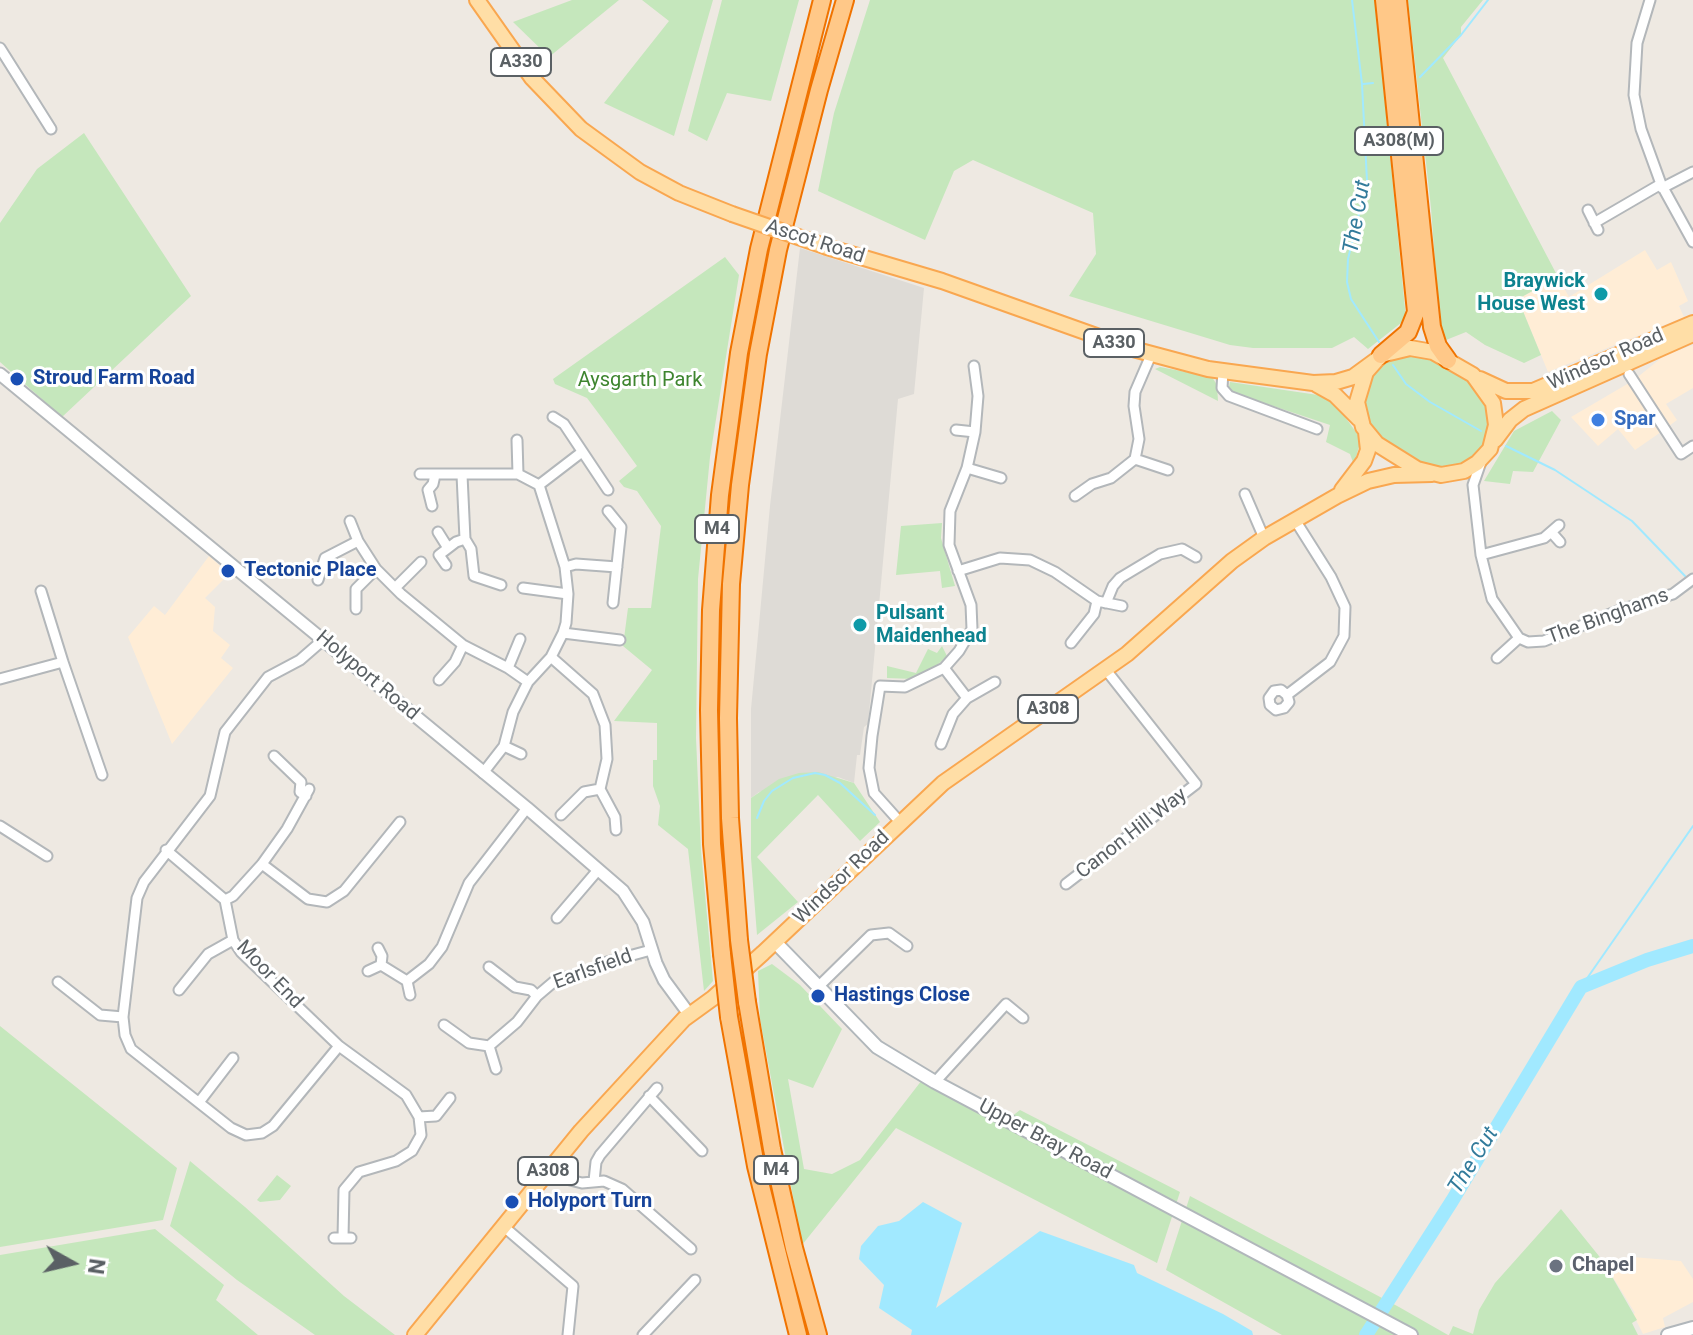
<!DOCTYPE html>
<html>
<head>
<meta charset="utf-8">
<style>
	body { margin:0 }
	#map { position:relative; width:1693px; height:1335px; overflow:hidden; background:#eee9e2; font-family:Roboto,sans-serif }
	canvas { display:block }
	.north { position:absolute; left:32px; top:1223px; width:80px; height:80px; -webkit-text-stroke:6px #fff; paint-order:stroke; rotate:98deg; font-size:22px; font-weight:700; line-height:32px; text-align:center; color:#5a6064 }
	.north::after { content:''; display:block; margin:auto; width:28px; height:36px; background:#5a6064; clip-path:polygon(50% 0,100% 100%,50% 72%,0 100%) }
</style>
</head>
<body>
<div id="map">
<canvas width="1693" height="1335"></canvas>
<div class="north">N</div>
</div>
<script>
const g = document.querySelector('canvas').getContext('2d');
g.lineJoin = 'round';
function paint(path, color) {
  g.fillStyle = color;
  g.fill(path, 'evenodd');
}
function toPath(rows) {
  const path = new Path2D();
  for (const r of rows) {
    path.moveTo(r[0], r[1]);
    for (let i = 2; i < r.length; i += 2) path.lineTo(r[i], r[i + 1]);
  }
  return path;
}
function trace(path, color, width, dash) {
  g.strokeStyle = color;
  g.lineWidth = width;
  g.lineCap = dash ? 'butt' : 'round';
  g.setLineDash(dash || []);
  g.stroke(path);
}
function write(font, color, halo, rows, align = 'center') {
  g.font = font + ' Roboto,sans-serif';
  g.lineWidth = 6;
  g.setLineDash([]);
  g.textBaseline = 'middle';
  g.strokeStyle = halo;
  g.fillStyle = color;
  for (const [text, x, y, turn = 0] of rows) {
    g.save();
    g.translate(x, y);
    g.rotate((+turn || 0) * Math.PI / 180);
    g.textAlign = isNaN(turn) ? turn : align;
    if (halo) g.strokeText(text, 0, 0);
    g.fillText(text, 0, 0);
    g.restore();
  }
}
const commercial = toPath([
	[1645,250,1657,270,1671,262,1688,301,1679,306,1684,317,1548,372,1518,299,1558,277,1569,297],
	[1693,345,1693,388,1666,404,1677,420,1665,429,1634,380,1665,355],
	[1629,383,1661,432,1635,450,1618,429,1598,446,1571,417],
	[209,556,229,574,205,598,215,607,213,631,230,645,221,658,233,668,172,744,128,637,154,606,165,615],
	[1632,1257,1681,1261,1693,1279,1693,1302,1663,1318,1665,1327,1643,1334,1633,1314,1635,1313,1611,1274]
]);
const industrial = toPath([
	[800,248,924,288,914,394,898,399,868,724,864,727,860,755,857,755,854,783,838,777,759,792,751,798,751,709,757,646,770,506]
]);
const green = toPath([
	[572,0,619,0,549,57,513,22],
	[642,0,713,0,674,136,604,103,669,21],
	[722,0,799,0,771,101,727,93,707,141,688,131],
	[870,0,1375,0,1406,319,1368,349,1354,337,1332,348,1253,348,1230,345,1069,296,1096,254,1093,213,973,160,954,171,925,240,818,191,834,113],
	[1408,0,1483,0,1461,27,1461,35,1443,58,1558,277,1518,299,1541,355,1524,363,1485,345,1466,332,1441,342,1431,208],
	[84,133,191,296,62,417,0,362,0,223,37,169],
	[725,257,739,275,710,457,698,579,696,738,701,850,713,981,704,991,688,849,658,825,660,806,653,786,653,760,657,760,657,723,614,721,652,670,623,646,628,608,651,608,661,526,637,491,624,487,619,481,637,466,605,422,587,398,555,384,553,379],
	[1407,353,1427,355,1467,378,1484,394,1491,424,1483,448,1465,464,1441,469,1418,462,1380,438,1366,419,1362,402,1373,371,1383,362],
	[1160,367,1212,377,1217,385,1218,401,1155,369],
	[1230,382,1318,395,1335,403,1361,439,1354,465,1350,454,1326,442,1330,425,1228,391],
	[1552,411,1561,420,1533,472,1513,471,1510,484,1484,481,1514,431],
	[942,523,941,538,955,586,942,588,940,571,896,575,901,526],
	[942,646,947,656,934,668,913,679,887,678,887,666,916,673,928,649,937,653],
	[818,772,854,783,880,822,860,841,818,795,757,857,798,902,757,935,751,858,751,798,779,779,799,773],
	[772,964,800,985,842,1029,813,1088,788,1079,804,1169,832,1174,860,1160,922,1080,1002,1124,1020,1110,1180,1192,1157,1263,896,1128,802,1245,760,1019,758,971],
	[0,1026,177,1168,163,1220,0,1247],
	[190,1161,245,1207,344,1296,395,1335,315,1335,237,1280,170,1226],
	[277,1175,291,1186,280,1200,260,1202,257,1200],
	[1190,1196,1399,1307,1448,1335,1282,1335,1166,1270],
	[1561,1209,1603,1261,1637,1320,1632,1323,1638,1335,1449,1335,1453,1326,1473,1334,1479,1310,1495,1283],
	[155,1229,224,1285,216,1300,258,1335,0,1335,0,1255]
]);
const water = toPath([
	[923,1202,962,1223,936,1308,1040,1231,1134,1265,1137,1273,1223,1314,1252,1331,1253,1335,911,1335,912,1330,879,1308,884,1285,859,1259,861,1246,878,1226,899,1221]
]);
const stream = toPath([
	[1352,0,1362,84,1367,181,1348,259,1347,282,1351,299,1379,342],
	[1420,77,1461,35,1488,0],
	[1363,84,1373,83],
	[1393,365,1406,384,1430,402,1481,431],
	[1506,446,1555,470,1632,521,1685,576],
	[757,818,764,801,772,791,793,778,815,773,825,775,840,783,875,815],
	[1581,987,1693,826]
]);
const river = toPath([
	[1366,1335,1452,1201,1581,987,1647,960,1693,946]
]);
const minor = toPath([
	[1650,0,1637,43,1634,95,1641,129,1661,184,1693,242],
	[0,48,51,129],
	[1662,188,1693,172],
	[1588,210,1598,230],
	[1594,223,1661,184],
	[1223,371,1222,388,1229,396,1317,429],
	[1629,374,1681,454,1693,446],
	[553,417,564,424,608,490],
	[956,430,975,432],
	[517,440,518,474],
	[1135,459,1168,470],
	[1481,462,1473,485,1481,555,1492,599,1519,638,1528,642,1544,641,1620,610,1673,594,1693,579],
	[967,468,1001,478],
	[420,474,518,474,539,485,565,567,568,594,566,623,563,633,551,657,528,682,513,712,504,746,483,773],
	[462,475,465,539,471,549,474,576,501,585],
	[539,485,582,452],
	[1245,494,1264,538],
	[1075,496,1092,484,1111,478,1135,459,1139,439,1134,406,1135,392,1151,355],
	[432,506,428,490,433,484,435,475],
	[608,511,621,527,613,603],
	[350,521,358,541,376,569,401,594,463,645,508,668,528,682],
	[438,532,448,548],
	[1552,533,1560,542],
	[1481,555,1544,538,1559,525],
	[446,565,439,555,456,542,465,539],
	[565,567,576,564,617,567],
	[958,571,1000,558,1030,560,1055,572,1097,601,1122,606],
	[318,580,325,558,358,541],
	[395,588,421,562],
	[523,588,568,594],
	[41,591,63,662,102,775],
	[1106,603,1113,586,1120,578,1160,554,1182,549,1196,557],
	[356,609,356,589,376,569],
	[563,633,620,640],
	[323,640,300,660,268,677,225,732,210,796,144,882,137,898,123,1017,125,1035,131,1049,231,1128,246,1135,262,1133,273,1126,339,1046],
	[1071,643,1094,614,1097,601],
	[551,657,593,694,605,725,607,759,600,789,615,817,616,830],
	[1497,658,1519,638],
	[508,668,520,639],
	[944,668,967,698],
	[0,679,63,662],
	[439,680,455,662,463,645],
	[1287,695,1281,690,1274,691,1269,698,1270,705,1276,710,1284,708,1289,702,1287,695,1330,662,1344,636,1345,607,1331,577,1295,520],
	[941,744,953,714,967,698,995,682],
	[504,746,521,754],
	[274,756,301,782,300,792,306,796],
	[561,815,584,792,600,789],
	[900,822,874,793,869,768,872,736,880,686,905,687,944,668,959,651,972,629,971,605,949,545,950,511,967,468,975,432,978,396,974,366],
	[0,826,47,856],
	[166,850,225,900,233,940,241,952,339,1046,406,1095,419,1117,421,1135,412,1151,396,1161,359,1172,344,1190,343,1238],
	[262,864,308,899,327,902,344,891,400,822],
	[1066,884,1196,784,1106,670],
	[225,900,233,896,262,864,287,829,309,789],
	[557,918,598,870],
	[381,965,407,981,410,995],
	[489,967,515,987,531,990,537,996],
	[368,971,381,965,382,956,378,948],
	[407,981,429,964,442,947,469,883,527,808],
	[58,982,100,1015,123,1017],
	[817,988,871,935,889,933,907,946],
	[179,990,208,954,233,940],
	[444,1025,469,1043,489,1046,496,1069],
	[489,1046,517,1022,537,996,557,979,585,973,607,962,651,950],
	[935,1082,1006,1004,1023,1018],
	[649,1096,702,1151],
	[200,1101,233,1058],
	[419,1117,436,1116,450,1098],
	[554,1163,570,1180,582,1183,604,1181,622,1189,691,1249],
	[594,1181,596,1162,600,1155,657,1088],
	[503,1226,573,1286,568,1335],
	[334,1238,351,1238],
	[643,1335,695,1280]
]);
const tertiary = toPath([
	[0,374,527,808,623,891,643,922,656,963,664,980,689,1014]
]);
const secondary = toPath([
	[775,942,877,1047,935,1082,1411,1335],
	[1668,1335,1693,1328]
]);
const primary = toPath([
	[477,0,532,78,581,129,640,172,679,193,732,214],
	[827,247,942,281,1133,349,1208,369,1313,383,1336,382,1353,377,1379,358],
	[1410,348,1433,352,1473,375,1493,403,1496,425,1490,449,1477,463,1464,471,1441,475,1417,469,1377,444,1363,427,1357,402,1366,372,1381,355,1410,348],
	[1480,379,1506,391,1533,391,1693,323],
	[1317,385,1335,395,1359,419],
	[1495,440,1510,420,1524,409,1693,334],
	[1342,490,1364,461,1368,450,1366,432],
	[415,1335,581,1131,684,1019,713,998,763,953,943,783,1127,654,1232,561,1264,538,1337,496,1368,481,1394,475,1432,474]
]);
const motorway = toPath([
	[1398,0,1432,327,1438,346,1448,360],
	[1381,355,1408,332,1416,312,1384,0],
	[739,940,730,818,728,718,731,584,740,485,758,354,778,250,819,90,845,0],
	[722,954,712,844,709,710,711,610,720,495,739,353,759,249,822,0],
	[747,1002,772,1149,794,1248,818,1335],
	[729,1017,756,1166,798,1335]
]);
const primaryBridge = toPath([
	[732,214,827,247]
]);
const motorwayBridge = toPath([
	[739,940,747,1002],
	[722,954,729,1017]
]);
const markers = [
	[1601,294,8,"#0f9aa8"],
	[17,379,8,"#1a4fb4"],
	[1598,420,8,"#3f7fe0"],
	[228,571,8,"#1a4fb4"],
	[860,625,8,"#0f9aa8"],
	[818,996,8,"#1a4fb4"],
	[512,1202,8,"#1a4fb4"],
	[1556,1266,8,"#6b7280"]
];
const shields = [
	[521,62,60],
	[1399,141,88],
	[1114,343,60],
	[717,529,44],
	[1048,709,60],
	[776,1170,44],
	[548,1171,60]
];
const shieldNames = [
	["A330",521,62],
	["A308(M)",1399,141],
	["A330",1114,343],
	["M4",717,529],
	["A308",1048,709],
	["M4",776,1170],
	["A308",548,1171]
];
const streetNames = [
	["Ascot Road",815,242,18],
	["Windsor Road",1606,360,-24],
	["The Binghams",1608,617,-20],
	["Holyport Road",367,676,40],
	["Canon Hill Way",1132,834,-38],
	["Windsor Road",842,878,-44],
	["Earlsfield",593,970,-20],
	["Moor End",269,975,46],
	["Upper Bray Road",1045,1140,28]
];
const cultureNames = [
	["Braywick",1585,282],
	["House West",1585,305],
	["Pulsant",876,614,"left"],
	["Maidenhead",876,637,"left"]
];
const transitNames = [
	["Stroud Farm Road",33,379],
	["Tectonic Place",244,571],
	["Hastings Close",834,996],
	["Holyport Turn",528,1202]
];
const parkNames = [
	["Aysgarth Park",640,381]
];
const shopNames = [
	["Spar",1614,420]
];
const worshipNames = [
	["Chapel",1572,1266]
];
const waterNames = [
	["The Cut",1358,217,-80],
	["The Cut",1474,1161,-58]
];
paint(commercial, '#ffedd6');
paint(industrial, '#dedbd6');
paint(green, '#c5e7bc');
paint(water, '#a1e9ff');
trace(stream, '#a1e9ff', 2);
trace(river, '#a1e9ff', 14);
trace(minor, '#b3b7ba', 13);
trace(tertiary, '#b3b7ba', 15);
trace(secondary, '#b1b7bb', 16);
trace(primary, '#f9a750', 18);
trace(motorway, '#f07300', 20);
trace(minor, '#fff', 9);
trace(tertiary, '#fff', 11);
trace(secondary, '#fff', 12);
trace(primary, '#ffdea6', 14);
trace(motorway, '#ffc888', 16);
trace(primaryBridge, '#f9a750', 18, []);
trace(motorwayBridge, '#f07300', 20, []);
trace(primaryBridge, '#ffdea6', 14);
trace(motorwayBridge, '#ffc888', 16);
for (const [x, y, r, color] of markers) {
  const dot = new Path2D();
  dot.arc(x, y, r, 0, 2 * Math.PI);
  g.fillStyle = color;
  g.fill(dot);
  trace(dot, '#fff', 3);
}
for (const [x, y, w] of shields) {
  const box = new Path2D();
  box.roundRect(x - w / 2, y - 14, w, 28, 6);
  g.fillStyle = '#fff';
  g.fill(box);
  trace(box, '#5a6064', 2);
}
write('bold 18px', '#5a6064', null, shieldNames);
write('20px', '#5a6064', '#fff', streetNames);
write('bold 20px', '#0d838f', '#fff', cultureNames, 'right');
write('bold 20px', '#164399', '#fff', transitNames, 'left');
write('20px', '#3e852f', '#fff', parkNames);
write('bold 20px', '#366cbe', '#fff', shopNames, 'left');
write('bold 20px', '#5b616d', '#fff', worshipNames, 'left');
write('italic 22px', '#327b9b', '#fff', waterNames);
</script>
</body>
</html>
